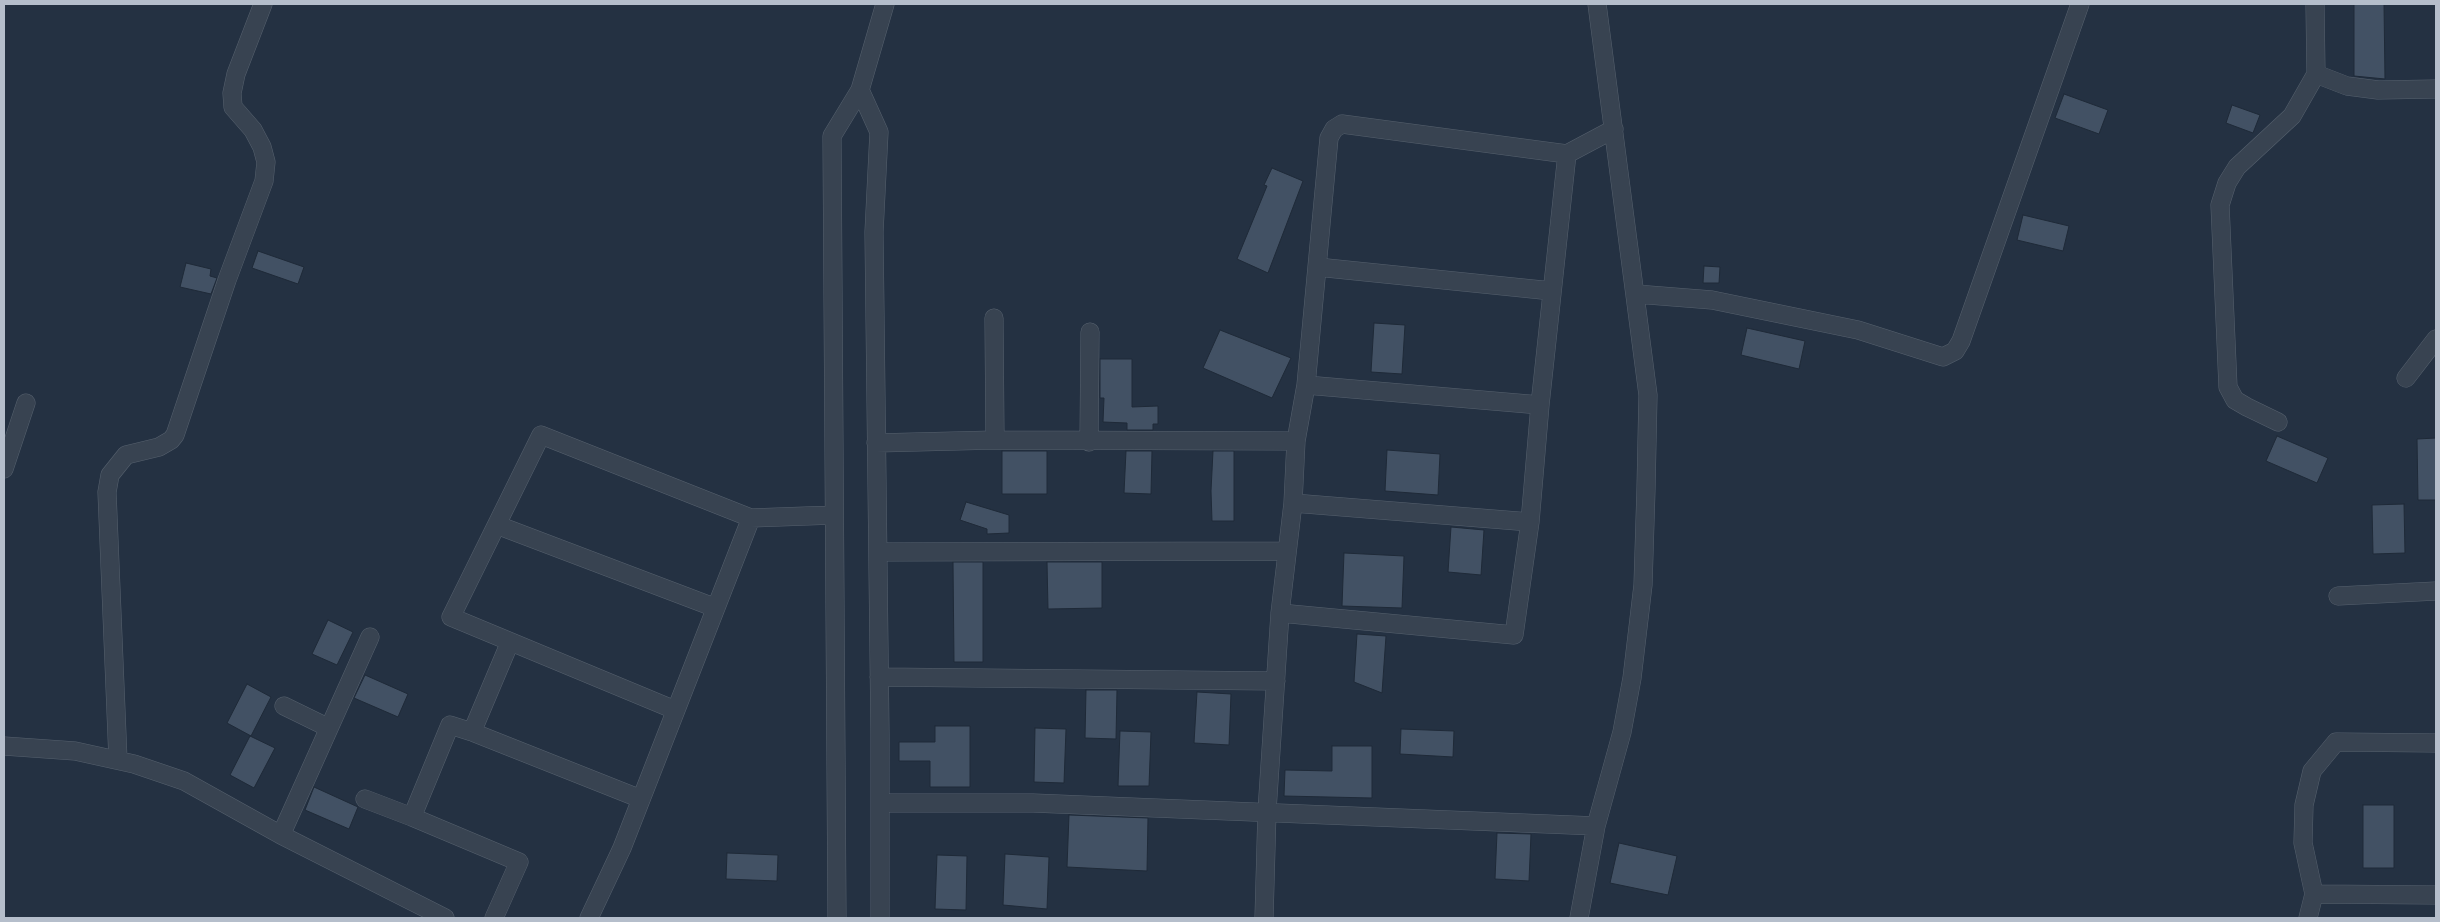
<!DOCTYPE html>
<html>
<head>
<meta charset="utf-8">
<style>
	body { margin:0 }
	#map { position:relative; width:2440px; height:922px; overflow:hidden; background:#243142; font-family:"Public Sans",sans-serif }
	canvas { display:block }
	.frame { position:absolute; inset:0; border:5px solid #b5becb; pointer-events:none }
</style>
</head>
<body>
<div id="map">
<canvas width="2440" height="922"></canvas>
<div class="frame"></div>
</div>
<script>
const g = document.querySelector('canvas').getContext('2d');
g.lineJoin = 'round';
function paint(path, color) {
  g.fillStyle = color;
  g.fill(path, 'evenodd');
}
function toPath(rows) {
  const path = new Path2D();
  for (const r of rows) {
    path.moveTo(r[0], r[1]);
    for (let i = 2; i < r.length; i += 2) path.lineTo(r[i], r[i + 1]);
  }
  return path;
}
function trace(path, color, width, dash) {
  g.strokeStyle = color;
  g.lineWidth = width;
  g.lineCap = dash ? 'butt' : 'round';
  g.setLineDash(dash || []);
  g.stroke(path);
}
const building = toPath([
	[2354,4,2384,4,2385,79,2354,76,2354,4],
	[2064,94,2108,110,2099,134,2055,118,2064,94],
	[2232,105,2260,115,2253,133,2226,123,2232,105],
	[1272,168,1303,181,1268,273,1237,259,1267,186,1264,185,1272,168],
	[2023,215,2069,226,2063,251,2017,240,2023,215],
	[258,251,304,267,298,284,252,268,258,251],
	[186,263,211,269,210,276,217,278,211,294,180,287,186,263],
	[1704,266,1720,267,1719,283,1703,283,1704,266],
	[1374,323,1405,325,1402,374,1371,372,1374,323],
	[1747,328,1805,341,1799,369,1741,355,1747,328],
	[1220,330,1291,358,1272,398,1203,368,1220,330],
	[1100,359,1132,359,1132,407,1158,406,1158,424,1153,424,1153,430,1127,430,1127,423,1103,422,1104,398,1100,398,1100,359],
	[2277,436,2328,458,2317,483,2266,461,2277,436],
	[2436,438,2436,500,2418,500,2417,439,2436,438],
	[1387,450,1440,454,1438,495,1385,491,1387,450],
	[1002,451,1047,451,1047,494,1002,494,1002,451],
	[1126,451,1152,451,1151,494,1124,493,1126,451],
	[1213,451,1234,451,1234,521,1212,521,1211,491,1213,451],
	[966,502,1009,515,1009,533,987,534,987,529,960,520,966,502],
	[2404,504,2405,553,2373,554,2372,505,2404,504],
	[1451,527,1484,530,1481,575,1448,572,1451,527],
	[1344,553,1404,556,1402,608,1342,606,1344,553],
	[953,562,983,562,983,662,954,662,953,562],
	[1047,562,1102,562,1102,608,1048,609,1047,562],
	[328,620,353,632,337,665,312,654,328,620],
	[1357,634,1386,636,1382,693,1354,682,1357,634],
	[365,675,408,694,398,717,354,698,365,675],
	[247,684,271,697,251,736,227,723,247,684],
	[1086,690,1117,690,1116,739,1085,738,1086,690],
	[1197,692,1231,694,1229,745,1194,743,1197,692],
	[935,726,970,726,970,787,930,787,930,761,899,761,899,742,935,742,935,726],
	[1035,728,1066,729,1064,783,1034,782,1035,728],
	[1401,729,1454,731,1453,757,1400,754,1401,729],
	[1120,731,1151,732,1149,786,1118,786,1120,731],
	[250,736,275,748,254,788,230,775,250,736],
	[1332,746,1372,746,1372,798,1284,796,1285,770,1332,771,1332,746],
	[314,787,358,807,349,829,305,810,314,787],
	[2363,805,2394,805,2394,868,2363,868,2363,805],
	[1069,815,1148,818,1147,871,1067,867,1069,815],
	[1497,833,1531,834,1529,881,1495,879,1497,833],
	[1619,843,1677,856,1668,895,1610,883,1619,843],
	[727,853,778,855,777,881,726,879,727,853],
	[1005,854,1049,857,1047,909,1003,905,1005,854],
	[937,855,967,856,966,910,935,909,937,855]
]);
const minor = toPath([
	[2315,4,2316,74],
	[860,90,879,132,874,232,880,734,880,918],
	[1317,267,1552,291],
	[1636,294,1712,300,1858,330,1943,357,1955,351,1961,341,2080,4],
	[994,318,995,440],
	[2406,378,2436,339],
	[1306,385,1540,405],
	[2278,422,2247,407,2235,400,2228,387,2220,205,2227,183,2237,167,2292,116,2316,74,2347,86,2378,90,2436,89],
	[1089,442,1090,332],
	[876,443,995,440,1296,441],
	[4,469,26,403],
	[1293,503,1530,522],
	[497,525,716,608],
	[878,552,1286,551],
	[2338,596,2436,591],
	[1280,613,1514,635,1530,522,1540,405,1567,154],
	[879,677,1276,681],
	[284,706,329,728],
	[675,710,451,617,541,435,751,518],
	[472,732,641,799],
	[4,746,75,751,134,764,184,781,281,835,445,918],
	[118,760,109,541,107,492,110,475,126,455,159,447,171,440,175,435,227,280,264,181,266,162,262,147,253,130,233,107,232,93,236,74,263,4],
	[365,799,412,817],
	[880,803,1033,803,1596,826],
	[281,835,370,637],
	[2314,894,2303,843,2304,805,2312,771,2336,742,2436,743],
	[494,918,519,862,412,817,450,725,472,732,510,642],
	[589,918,622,848,751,518,834,515],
	[837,918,832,136,860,90,885,4],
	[1264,918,1267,811,1280,613,1293,503,1296,441,1306,385,1329,138,1334,129,1342,124,1567,154,1614,129],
	[1579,918,1596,826,1622,732,1632,678,1643,585,1646,489,1648,395,1597,4],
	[2308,918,2314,894,2436,895]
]);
paint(building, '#425164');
trace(building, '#1f2a38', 1);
trace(minor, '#56616e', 19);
trace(minor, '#384351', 18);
</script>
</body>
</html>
